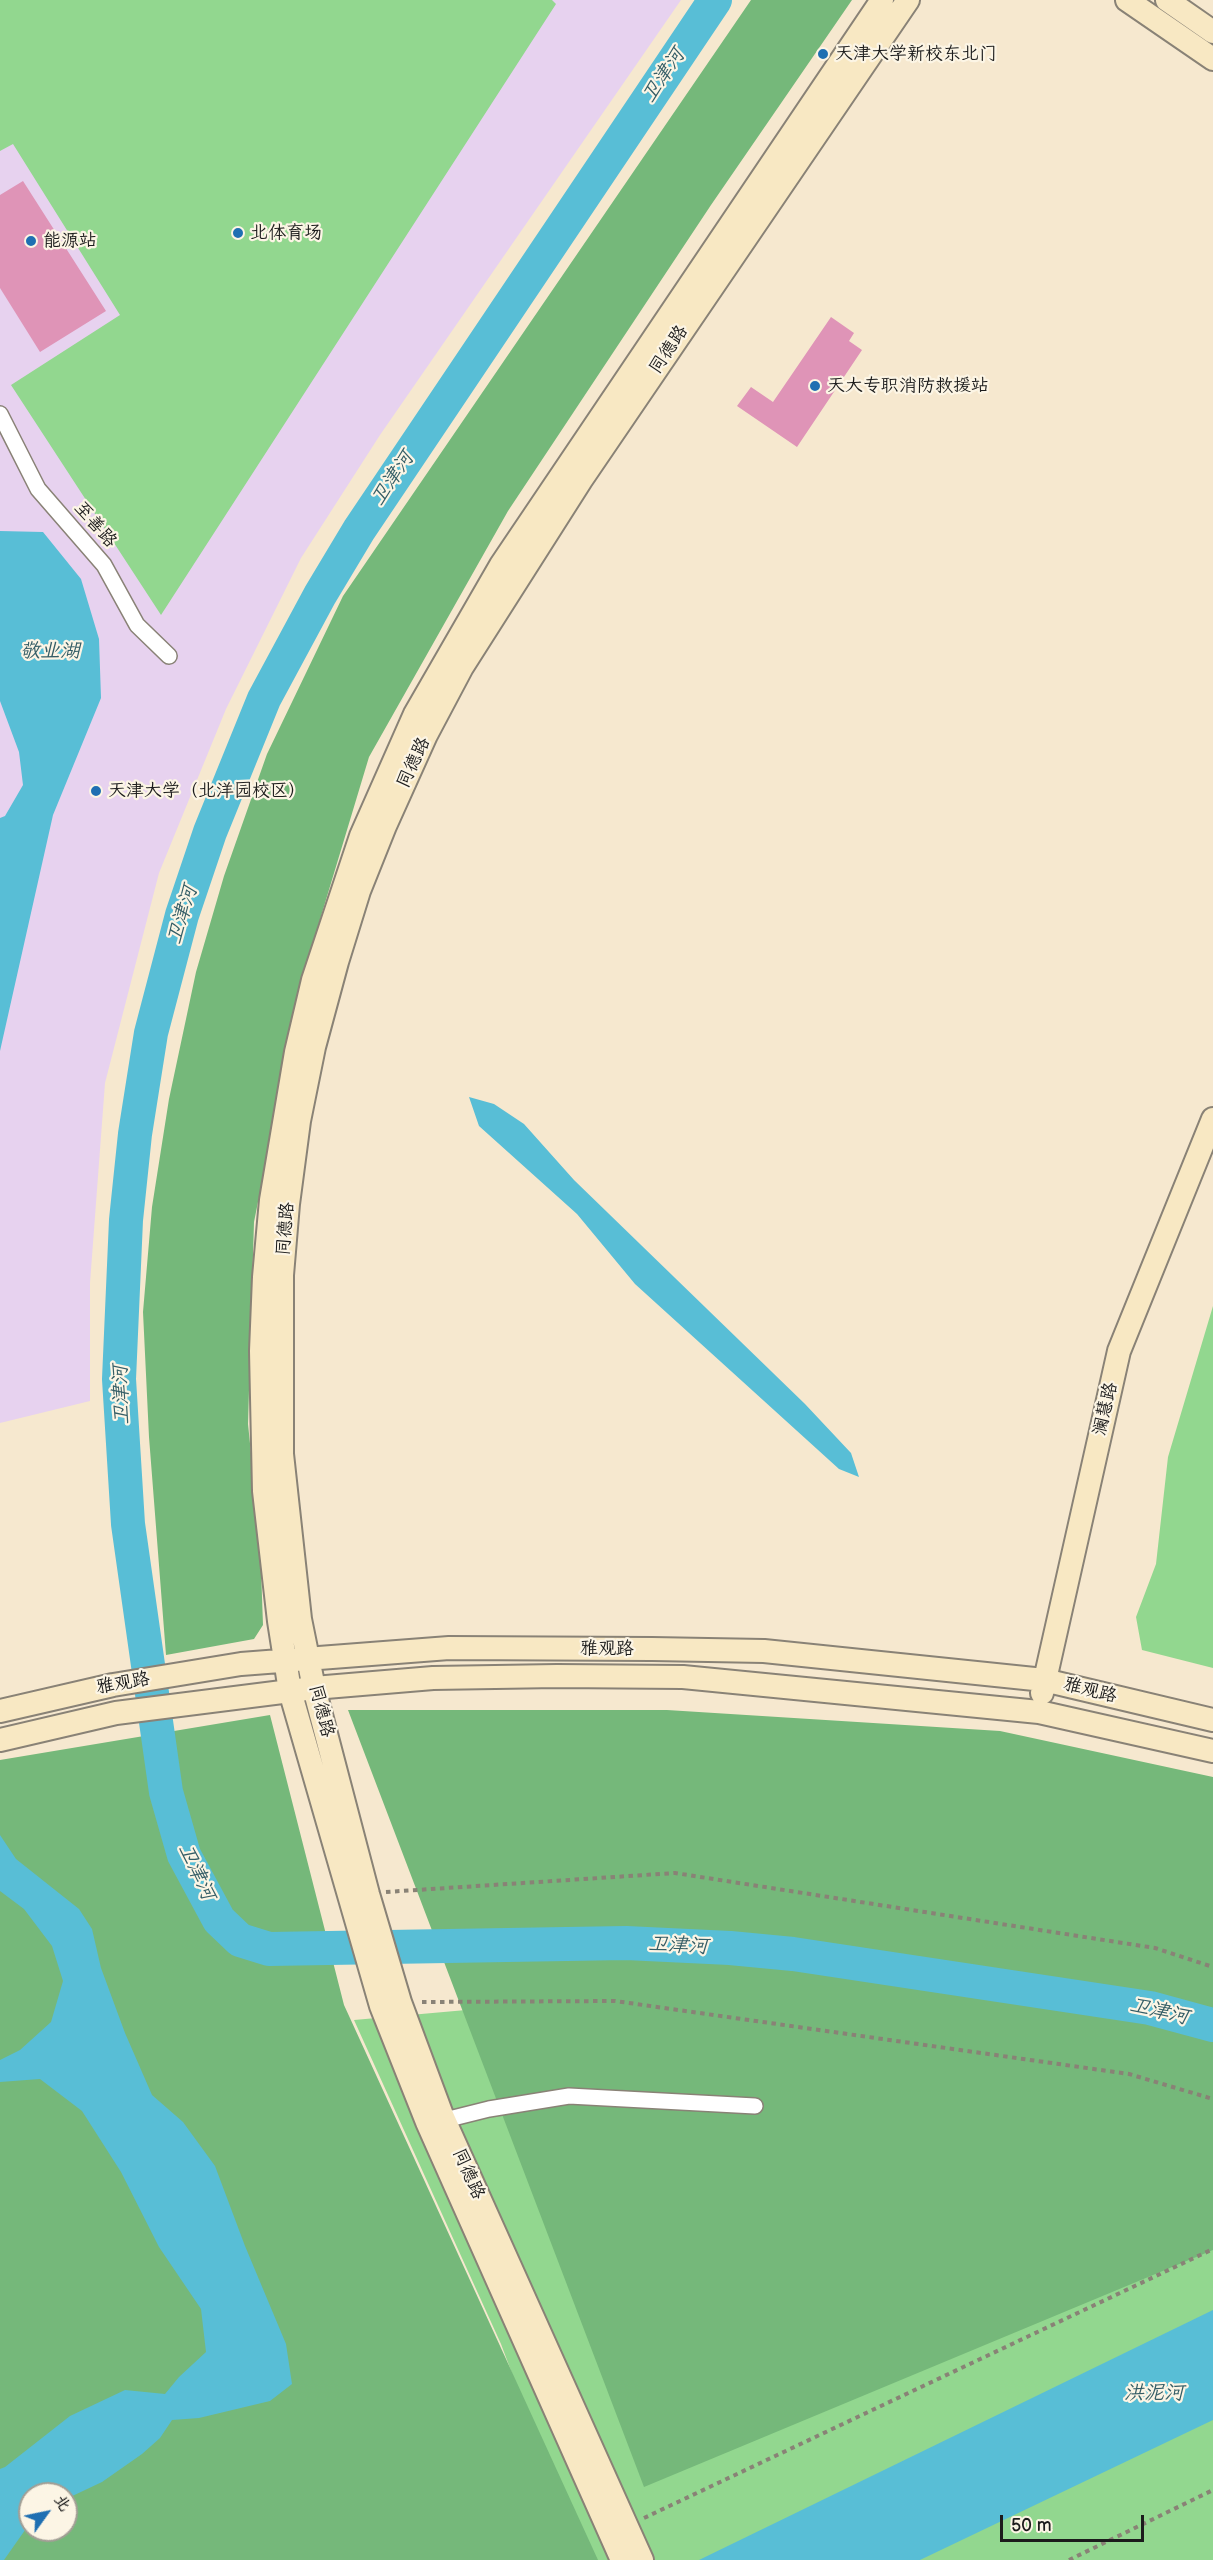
<!DOCTYPE html>
<html>
<head>
<meta charset="utf-8">
<style>
	body { margin:0 }
	#map { position:relative; width:1213px; height:2560px; overflow:hidden; background:#f6e8cf; font-family:"Balsamiq Sans","LXGW WenKai TC",sans-serif }
	canvas { display:block }
	.north { position:absolute; left:18px; top:2482px; width:60px; height:60px; box-sizing:border-box; background:#fcf5e5; border:2px solid #a29e95; border-radius:50%; rotate:57deg; font-size:16px; font-weight:700; line-height:24px; text-align:center; color:#1c1c1c }
	.north::after { content:''; display:block; margin:auto; width:21px; height:27px; background:#1f6fb2; clip-path:polygon(50% 0,100% 100%,50% 72%,0 100%) }
	.scale { position:absolute; left:1000px; top:2515px; width:144px; height:27px; box-sizing:border-box; border:3px solid #1c1c1c; border-top:0; padding-left:8px; font-size:18px; line-height:21px; white-space:nowrap; color:#1c1c1c; -webkit-text-stroke:4px #fcf5e5; paint-order:stroke }
</style>
</head>
<body>
<div id="map">
<canvas width="1213" height="2560"></canvas>
<div class="north">北</div>
<div class="scale">50 m</div>
</div>
<script>
const g = document.querySelector('canvas').getContext('2d');
g.lineJoin = 'round';
function paint(path, color) {
  g.fillStyle = color;
  g.fill(path, 'evenodd');
}
function toPath(rows) {
  const path = new Path2D();
  for (const r of rows) {
    path.moveTo(r[0], r[1]);
    for (let i = 2; i < r.length; i += 2) path.lineTo(r[i], r[i + 1]);
  }
  return path;
}
function trace(path, color, width, dash) {
  g.strokeStyle = color;
  g.lineWidth = width;
  g.lineCap = dash ? 'butt' : 'round';
  g.setLineDash(dash || []);
  g.stroke(path);
}
function write(font, color, halo, rows, align = 'center') {
  g.font = font + ' "Balsamiq Sans","LXGW WenKai TC",sans-serif';
  g.lineWidth = 4.5;
  g.setLineDash([]);
  g.textBaseline = 'middle';
  g.strokeStyle = halo;
  g.fillStyle = color;
  for (const [text, x, y, turn = 0] of rows) {
    g.save();
    g.translate(x, y);
    g.rotate((+turn || 0) * Math.PI / 180);
    g.textAlign = isNaN(turn) ? turn : align;
    if (halo) g.strokeText(text, 0, 0);
    g.fillText(text, 0, 0);
    g.restore();
  }
}
const built = toPath([
	[0,0,681,0,380,435,301,558,226,709,159,873,105,1083,90,1283,90,1401,0,1423]
]);
const green = toPath([
	[0,0,552,0,556,4,161,615,11,385,120,315,13,144,0,151],
	[1213,1306,1213,1668,1142,1650,1136,1617,1156,1564,1168,1457],
	[623,1996,1213,2088,1213,2560,582,2560,501,2344,354,2020]
]);
const forest = toPath([
	[751,0,852,0,711,205,508,511,369,757,303,976,254,1222,248,1424,260,1541,263,1625,254,1639,166,1655,149,1437,143,1312,152,1207,169,1099,196,972,224,876,267,754,343,596],
	[348,1710,667,1710,1000,1731,1213,1777,1213,2250,644,2487],
	[270,1715,344,2005,598,2560,0,2560,0,1760],
	[30,2494,66,2494,66,2530,30,2530]
]);
const water = toPath([
	[0,531,43,532,81,579,99,639,101,698,53,815,0,1051,0,818,5,816,23,785,19,752,0,701],
	[469,1097,494,1104,524,1124,574,1180,805,1404,851,1453,859,1477,839,1469,635,1284,577,1214,479,1126],
	[0,1835,16,1859,79,1909,92,1929,101,1968,125,2033,152,2095,183,2122,215,2166,245,2246,286,2344,292,2384,270,2401,199,2418,172,2420,160,2438,142,2454,102,2482,66,2499,66,2494,30,2494,30,2523,4,2560,0,2560,0,2469,5,2467,70,2416,125,2390,165,2394,179,2377,206,2352,201,2309,159,2247,121,2172,82,2111,40,2079,0,2082,0,2060,20,2050,51,2022,63,1981,52,1946,24,1909,0,1891],
	[1213,2310,1213,2420,920,2560,699,2560]
]);
const river = toPath([
	[715,0,359,530,320,595,264,699,210,832,182,915,151,1033,135,1134,126,1220,119,1379,128,1524,166,1792,184,1855,219,1920,240,1940,269,1949,626,1943,730,1948,793,1954,1150,2008,1213,2025]
]);
const building = toPath([
	[23,181,106,311,40,352,0,288,0,195],
	[831,317,854,333,849,341,862,350,797,447,737,406,751,387,773,402]
]);
const path = toPath([
	[386,1892,675,1873,1155,1948,1213,1967],
	[422,2002,615,2001,1129,2074,1213,2099],
	[644,2518,1213,2249],
	[1069,2560,1213,2490]
]);
const street = toPath([
	[0,414,38,489,104,565,137,625,169,656],
	[437,2122,489,2109,569,2096,755,2106]
]);
const secondary = toPath([
	[1127,0,1213,59],
	[1167,0,1213,32],
	[1042,1693,1119,1351,1213,1119],
	[0,1711,113,1685,241,1664,449,1648,652,1649,764,1651,1044,1680,1213,1720],
	[0,1740,116,1713,314,1688,433,1678,557,1676,683,1677,1039,1712,1213,1751],
	[622,2560,427,2122,381,2006,290,1691,279,1621,264,1491,261,1351,264,1277,271,1200,296,1052,313,980,361,836,415,714,501,565,882,0],
	[642,2560,442,2115,400,2002,368,1894,314,1688,300,1619,282,1454,282,1275,288,1204,299,1121,314,1047,337,962,359,891,385,826,426,735,462,667,581,480,908,0]
]);
const markers = [
	[823,54,6,"#1f6fb2"],
	[238,233,6,"#1f6fb2"],
	[31,241,6,"#1f6fb2"],
	[815,386,6,"#1f6fb2"],
	[96,791,6,"#1f6fb2"]
];
const poiNames = [
	["天津大学新校东北门",835,54],
	["北体育场",250,233],
	["能源站",43,241],
	["天大专职消防救援站",827,386],
	["天津大学（北洋园校区）",108,791]
];
const streetNames = [
	["同德路",669,350,-56],
	["至善路",95,525,49],
	["同德路",414,763,-65],
	["同德路",286,1229,-85],
	["澜慧路",1106,1409,-77],
	["雅观路",607,1649],
	["雅观路",123,1684,-10],
	["雅观路",1090,1691,14],
	["同德路",321,1711,76],
	["同德路",468,2174,66]
];
const waterNames = [
	["卫津河",664,76,-56],
	["卫津河",393,479,-56],
	["敬业湖",50,652],
	["卫津河",183,915,-73],
	["卫津河",122,1395,-92],
	["卫津河",196,1872,65],
	["卫津河",678,1946,3],
	["卫津河",1159,2012,13],
	["洪泥河",1154,2394]
];
paint(built, '#e7d2ef');
paint(green, '#92d78f');
paint(forest, '#75b87a');
paint(water, '#58bed6');
trace(river, '#58bed6', 34);
paint(building, '#df94b7');
trace(street, '#898276', 18);
trace(secondary, '#898276', 26);
trace(path, '#898276', 4, [4.5, 4.5]);
trace(street, '#fff', 15);
trace(secondary, '#f8e8c3', 22);
for (const [x, y, r, color] of markers) {
  const dot = new Path2D();
  dot.arc(x, y, r, 0, 2 * Math.PI);
  g.fillStyle = color;
  g.fill(dot);
  trace(dot, '#fcf5e5', 2);
}
write('18px', '#1c1c1c', '#fcf5e5', poiNames, 'left');
write('18px', '#1c1c1c', '#fcf5e5', streetNames);
write('italic 20px', '#345d66', '#fcf5e5', waterNames);
</script>
</body>
</html>
